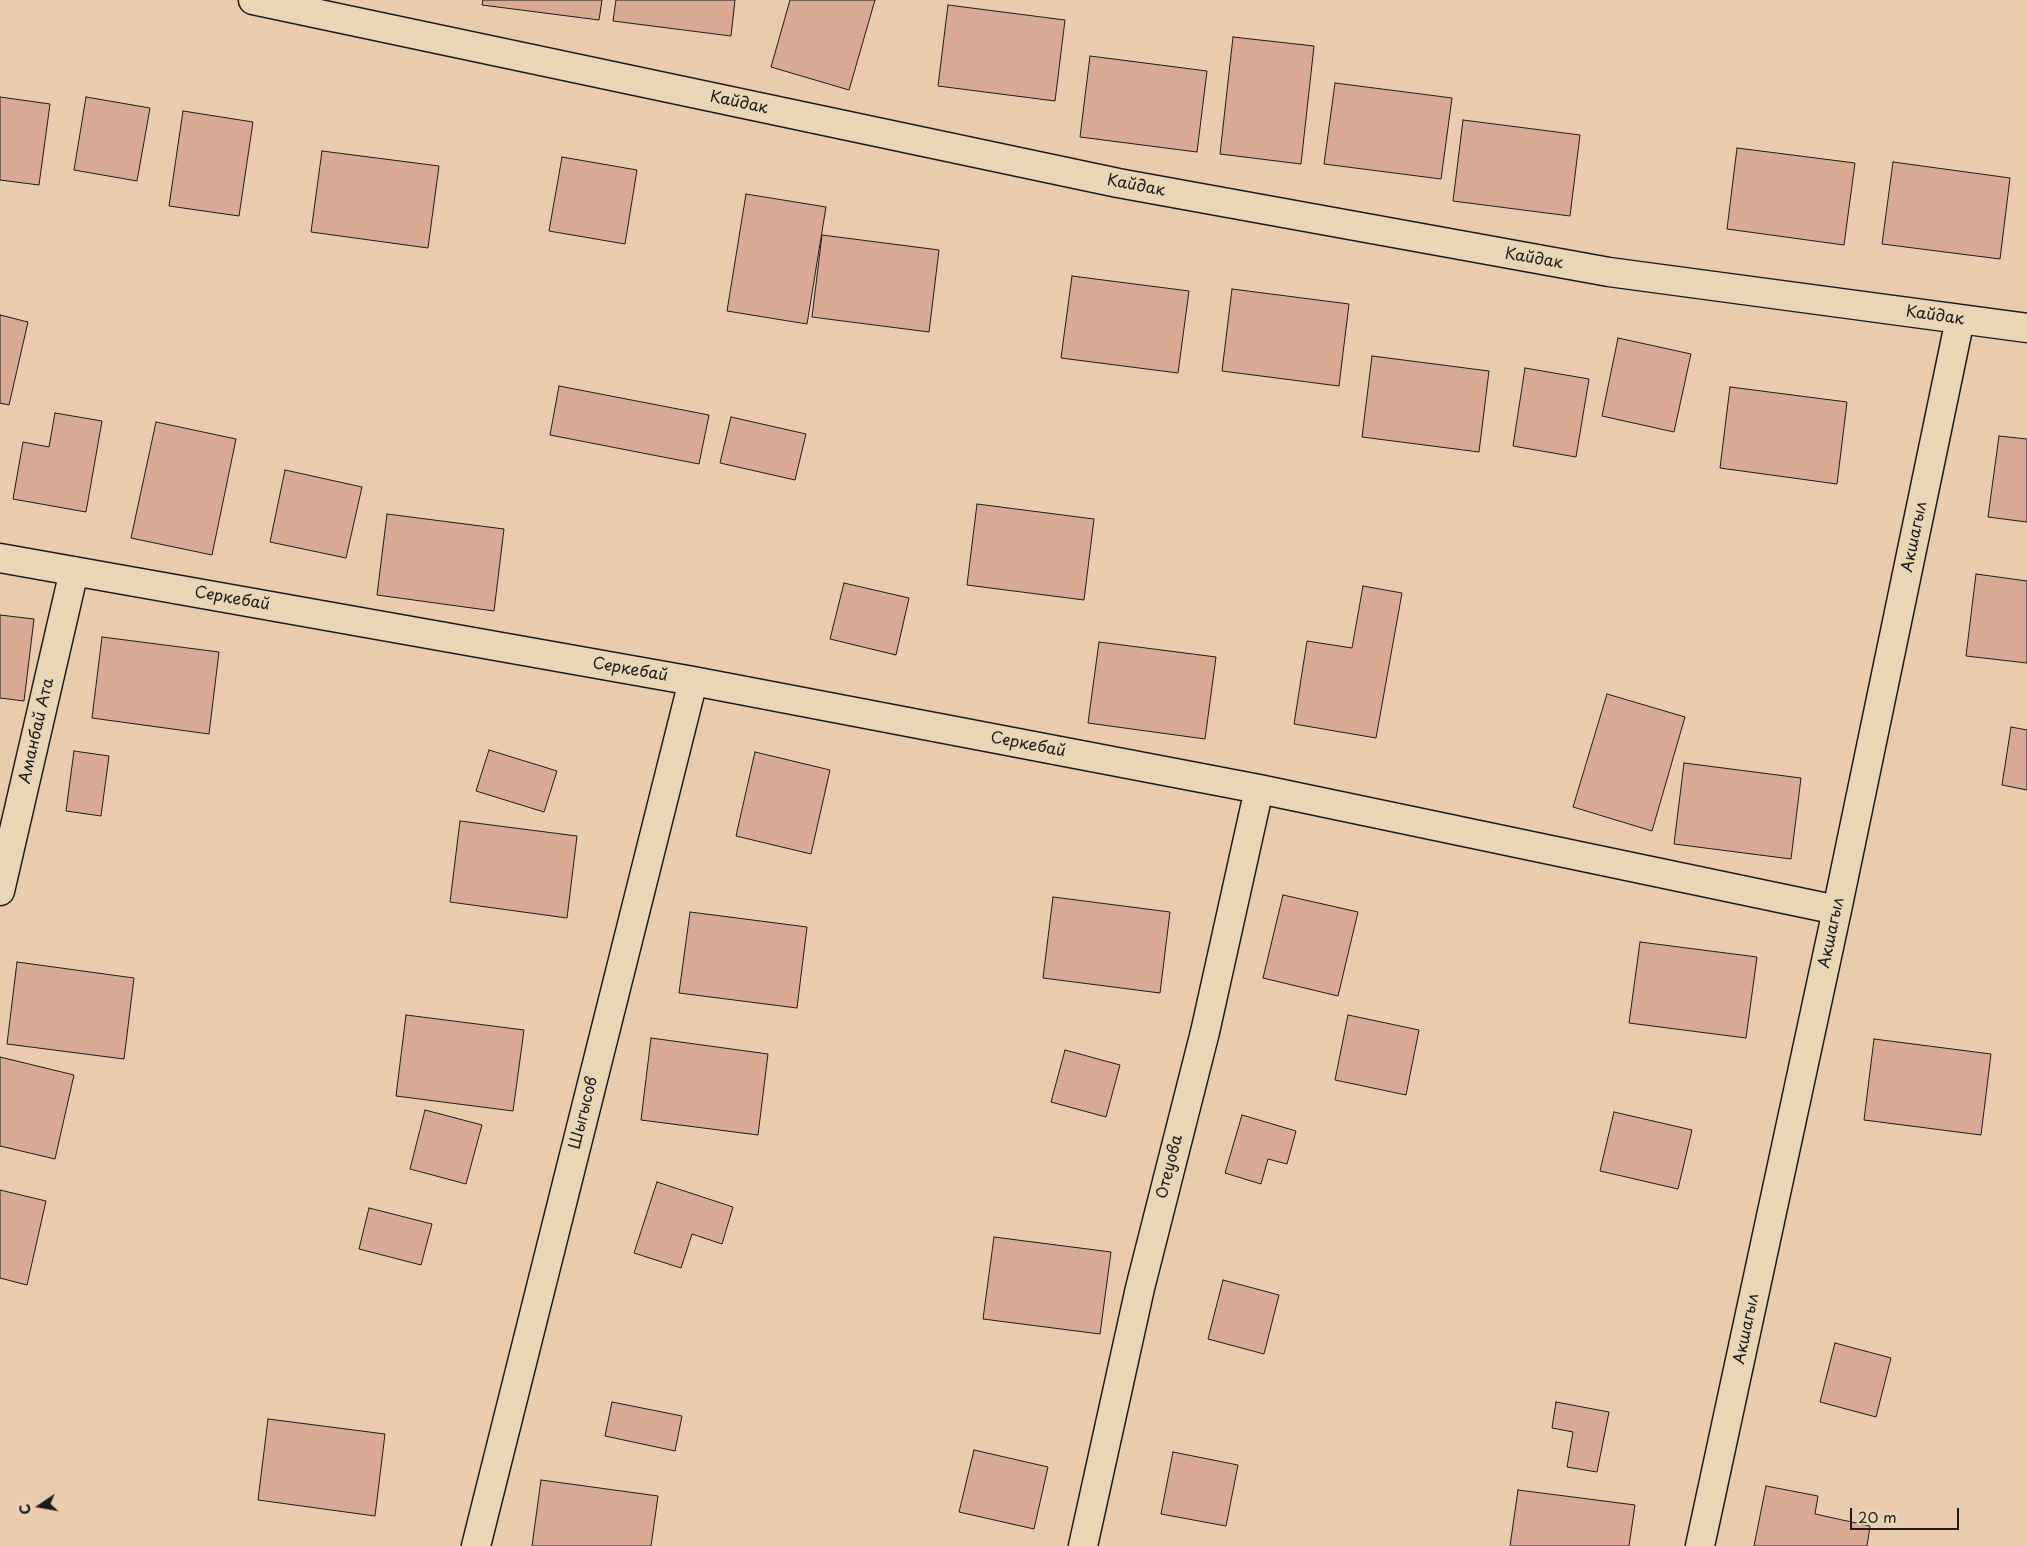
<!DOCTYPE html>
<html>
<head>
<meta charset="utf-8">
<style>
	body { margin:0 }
	#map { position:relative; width:2027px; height:1546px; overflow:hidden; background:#eaccad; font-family:"Playpen Sans",sans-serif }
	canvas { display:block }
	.north { position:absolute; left:15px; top:1481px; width:50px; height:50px; -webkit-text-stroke:4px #ead6b4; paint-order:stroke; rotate:258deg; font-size:14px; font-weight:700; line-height:20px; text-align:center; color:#1c1c1c }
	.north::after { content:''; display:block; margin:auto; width:18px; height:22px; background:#1c1c1c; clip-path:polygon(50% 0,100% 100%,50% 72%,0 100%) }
	.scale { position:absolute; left:1850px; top:1508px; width:109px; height:22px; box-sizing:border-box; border:2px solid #1c1c1c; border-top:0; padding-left:6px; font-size:15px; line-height:18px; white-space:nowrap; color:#1c1c1c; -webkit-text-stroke:4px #ead6b4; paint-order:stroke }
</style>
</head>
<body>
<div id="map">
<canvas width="2027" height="1546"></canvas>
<div class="north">С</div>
<div class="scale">20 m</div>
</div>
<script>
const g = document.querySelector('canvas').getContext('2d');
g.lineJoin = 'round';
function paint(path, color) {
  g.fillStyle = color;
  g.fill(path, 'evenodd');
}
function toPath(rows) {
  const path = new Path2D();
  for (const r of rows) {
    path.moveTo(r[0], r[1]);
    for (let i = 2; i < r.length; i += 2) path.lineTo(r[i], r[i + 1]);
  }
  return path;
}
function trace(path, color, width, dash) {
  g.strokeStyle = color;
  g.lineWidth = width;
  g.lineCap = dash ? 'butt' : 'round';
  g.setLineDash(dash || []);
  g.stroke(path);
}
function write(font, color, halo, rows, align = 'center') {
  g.font = font + ' "Playpen Sans",sans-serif';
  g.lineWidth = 4;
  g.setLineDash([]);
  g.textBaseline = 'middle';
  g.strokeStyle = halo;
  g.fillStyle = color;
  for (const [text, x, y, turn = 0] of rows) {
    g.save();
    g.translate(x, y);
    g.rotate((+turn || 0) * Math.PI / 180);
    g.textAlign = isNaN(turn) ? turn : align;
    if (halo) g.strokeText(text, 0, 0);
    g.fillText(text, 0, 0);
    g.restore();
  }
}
const building = toPath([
	[483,0,602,0,599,20,482,5,483,0],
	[616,0,735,0,731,36,613,21,616,0],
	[790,0,875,0,849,90,771,67,790,0],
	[948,5,1065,20,1055,101,938,86,948,5],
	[1233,37,1314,46,1301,164,1220,154,1233,37],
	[1090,56,1207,71,1197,152,1080,137,1090,56],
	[1335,83,1452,98,1441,179,1324,164,1335,83],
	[0,97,50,104,39,185,0,180,0,97],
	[86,97,150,108,137,181,74,170,86,97],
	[183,111,253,122,239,216,169,206,183,111],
	[1463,120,1580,135,1570,216,1453,201,1463,120],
	[1737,148,1855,163,1844,245,1727,229,1737,148],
	[322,151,439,166,428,248,311,232,322,151],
	[562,157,637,170,625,244,549,231,562,157],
	[1893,162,2010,178,2000,259,1882,244,1893,162],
	[746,194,826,207,807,324,727,311,746,194],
	[822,235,939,250,929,332,812,317,822,235],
	[1072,276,1189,291,1178,373,1061,358,1072,276],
	[1232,289,1349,304,1339,386,1222,371,1232,289],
	[0,315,28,322,9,405,0,403,0,315],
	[1618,338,1691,354,1674,432,1602,416,1618,338],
	[1372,356,1489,371,1479,452,1362,437,1372,356],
	[1525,368,1589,379,1576,457,1513,446,1525,368],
	[559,386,709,415,699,464,550,435,559,386],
	[1730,387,1847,402,1837,484,1720,468,1730,387],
	[55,413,102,421,86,512,13,499,23,442,49,447,55,413],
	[731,417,806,434,795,480,720,463,731,417],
	[156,422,236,439,212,555,131,538,156,422],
	[1999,436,2027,439,2027,522,1988,517,1999,436],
	[285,470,362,487,346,558,270,542,285,470],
	[977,504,1094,519,1084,600,967,585,977,504],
	[387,514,504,529,494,611,377,595,387,514],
	[1976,574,2027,581,2027,663,1966,656,1976,574],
	[844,583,909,598,896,655,830,639,844,583],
	[1363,586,1402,593,1376,738,1294,724,1307,641,1352,648,1363,586],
	[0,615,34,619,24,701,0,698,0,615],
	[102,637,219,652,209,734,92,718,102,637],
	[1099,642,1216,657,1205,739,1088,723,1099,642],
	[1607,694,1685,717,1652,831,1573,807,1607,694],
	[2011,727,2027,730,2027,790,2002,785,2011,727],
	[489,750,557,771,544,812,476,791,489,750],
	[74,751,109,756,101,816,66,811,74,751],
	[755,752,830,770,811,854,736,836,755,752],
	[1684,763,1801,778,1791,859,1674,844,1684,763],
	[460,821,577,836,567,918,450,902,460,821],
	[1283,895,1358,912,1338,996,1263,978,1283,895],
	[1053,897,1170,912,1160,993,1043,978,1053,897],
	[690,912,807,927,797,1008,679,993,690,912],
	[1640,942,1757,957,1746,1038,1629,1023,1640,942],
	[17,962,134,978,124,1059,7,1044,17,962],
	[406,1015,524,1030,513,1111,396,1096,406,1015],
	[1348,1015,1419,1030,1406,1095,1335,1080,1348,1015],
	[651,1038,768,1054,758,1135,641,1120,651,1038],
	[1874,1039,1991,1054,1981,1135,1864,1120,1874,1039],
	[1065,1050,1120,1065,1106,1117,1051,1102,1065,1050],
	[0,1057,74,1075,55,1159,0,1146,0,1057],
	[425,1110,482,1125,466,1184,410,1169,425,1110],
	[1614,1112,1692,1130,1678,1189,1600,1171,1614,1112],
	[1242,1115,1296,1131,1287,1164,1268,1159,1261,1184,1225,1173,1242,1115],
	[657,1182,733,1207,722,1244,692,1234,681,1268,634,1253,657,1182],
	[0,1190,46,1201,27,1285,0,1278,0,1190],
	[369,1208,432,1224,421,1265,359,1249,369,1208],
	[994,1237,1111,1252,1100,1334,983,1319,994,1237],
	[1223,1280,1279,1295,1264,1354,1208,1339,1223,1280],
	[1835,1343,1891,1358,1876,1417,1820,1402,1835,1343],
	[612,1402,682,1416,675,1451,605,1436,612,1402],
	[1556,1402,1609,1412,1597,1472,1567,1467,1573,1432,1552,1428,1556,1402],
	[268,1419,385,1434,375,1516,258,1500,268,1419],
	[974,1450,1048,1467,1034,1529,959,1512,974,1450],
	[1173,1452,1238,1465,1226,1526,1161,1514,1173,1452],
	[541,1480,658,1496,651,1546,532,1546,541,1480],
	[1766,1486,1818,1496,1815,1514,1870,1526,1867,1546,1754,1546,1766,1486],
	[1518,1490,1635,1505,1629,1546,1510,1546,1518,1490]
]);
const minor = toPath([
	[253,0,1118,183,1609,272,2027,328],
	[0,558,693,681,1259,789,1837,910],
	[0,891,74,571],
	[476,1546,693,681],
	[1083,1546,1140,1288,1205,1032,1259,789],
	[1700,1546,1837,910,1960,319]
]);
const streetNames = [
	["Кайдак",739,103,12],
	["Кайдак",1136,186,11],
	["Кайдак",1534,259,10],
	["Кайдак",1935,316,8],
	["Акшагыл",1915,537,-78],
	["Серкебай",232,599,10],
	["Серкебай",630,670,10],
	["Аманбай Ата",37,731,-77],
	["Серкебай",1028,745,11],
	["Акшагыл",1832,933,-78],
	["Шыгысов",584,1113,-76],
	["Отеуова",1170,1167,-76],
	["Акшагыл",1747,1329,-78]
];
paint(building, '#daa993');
trace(building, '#1c1c1c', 1);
trace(minor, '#1c1c1c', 31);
trace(minor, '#ead6b4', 28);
write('16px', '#1c1c1c', '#ead6b4', streetNames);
</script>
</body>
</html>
